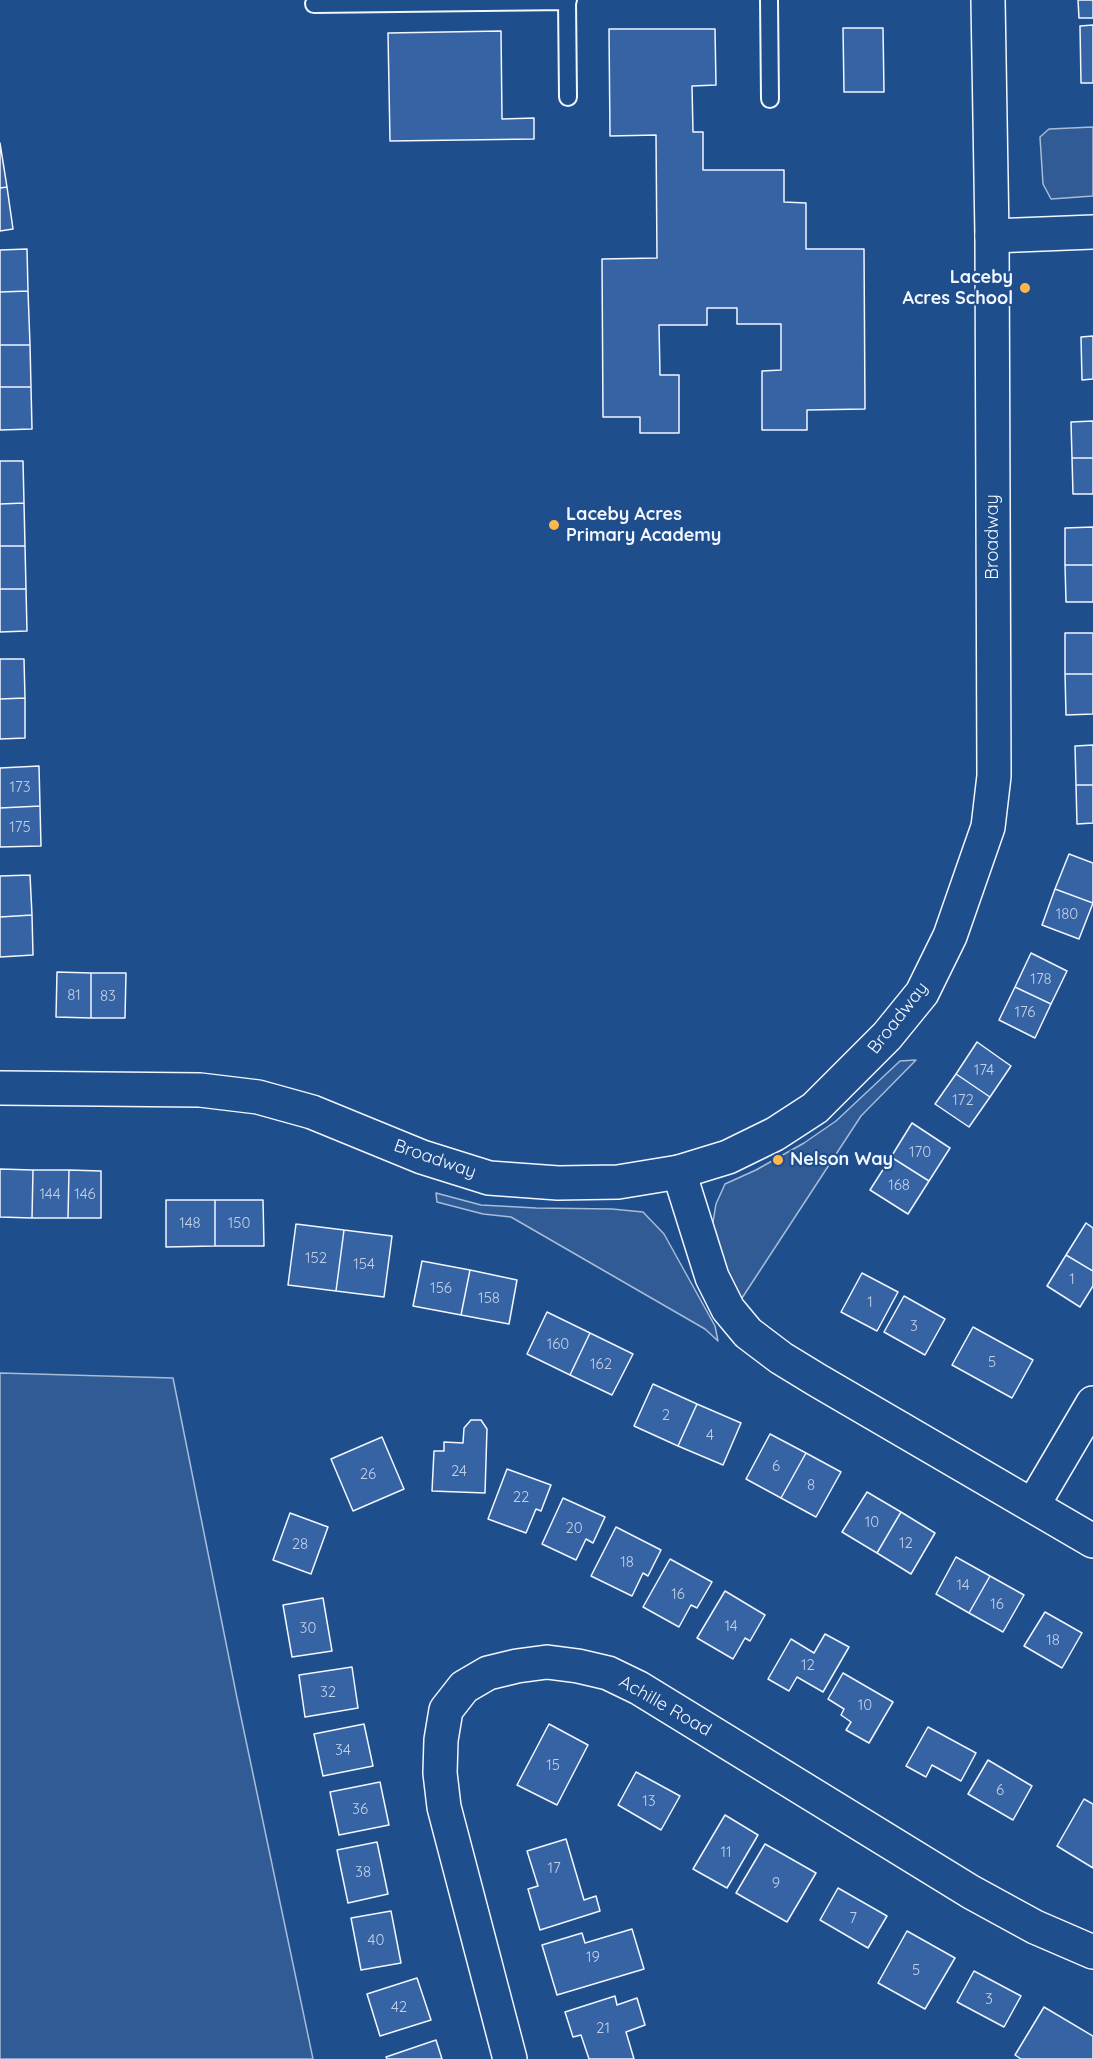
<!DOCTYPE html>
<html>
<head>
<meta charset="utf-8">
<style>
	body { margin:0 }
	canvas { display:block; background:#1f4e8c }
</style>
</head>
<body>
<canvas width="1093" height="2059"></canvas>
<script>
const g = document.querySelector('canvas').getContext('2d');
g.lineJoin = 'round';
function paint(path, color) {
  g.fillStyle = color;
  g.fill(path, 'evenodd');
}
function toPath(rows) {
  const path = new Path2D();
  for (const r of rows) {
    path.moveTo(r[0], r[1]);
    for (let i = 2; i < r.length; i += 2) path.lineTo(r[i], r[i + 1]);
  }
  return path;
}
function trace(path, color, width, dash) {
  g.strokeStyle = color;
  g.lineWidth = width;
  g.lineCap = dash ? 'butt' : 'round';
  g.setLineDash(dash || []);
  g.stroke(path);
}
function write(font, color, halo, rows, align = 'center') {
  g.font = font + ' Quicksand,sans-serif';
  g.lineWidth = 4.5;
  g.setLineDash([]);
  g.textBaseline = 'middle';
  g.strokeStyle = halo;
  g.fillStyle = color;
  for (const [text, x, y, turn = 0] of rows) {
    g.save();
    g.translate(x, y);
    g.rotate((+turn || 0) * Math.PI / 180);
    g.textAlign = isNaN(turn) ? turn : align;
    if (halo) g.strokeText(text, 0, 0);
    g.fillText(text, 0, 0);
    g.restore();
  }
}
const built = toPath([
	[1093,127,1093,196,1051,199,1043,184,1040,137,1049,129,1093,127],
	[916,1060,861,1116,742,1298,733,1287,718,1259,712,1228,716,1204,725,1184,756,1170,804,1143,836,1121,900,1061,916,1060],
	[436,1193,481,1205,536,1208,612,1209,643,1212,664,1234,715,1326,718,1341,705,1329,511,1217,483,1214,437,1202,436,1193],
	[0,1373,173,1378,237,1698,313,2059,0,2059,0,1373]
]);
const building = toPath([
	[1078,0,1093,0,1093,18,1079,18,1078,0],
	[1093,25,1093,83,1081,83,1080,26,1093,25],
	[843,28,883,28,884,92,844,92,843,28],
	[609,29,715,29,716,85,692,86,693,132,703,132,703,170,784,170,784,202,806,203,806,249,864,249,865,409,807,410,807,430,762,430,762,371,781,370,781,324,737,324,737,308,707,308,707,325,659,325,660,375,679,375,679,433,640,433,640,417,603,417,602,259,657,258,656,135,610,136,609,29],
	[501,31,502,119,534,118,534,139,390,141,388,33,501,31],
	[0,143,7,187,0,188,0,143],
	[7,187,13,229,0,231,0,188,7,187],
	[27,249,28,291,0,292,0,250,27,249],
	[28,291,30,345,0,345,0,292,28,291],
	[1093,336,1093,379,1082,380,1081,337,1093,336],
	[0,345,30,345,31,387,0,387,0,345],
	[0,387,31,387,32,429,0,430,0,387],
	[1093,421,1093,458,1072,458,1071,422,1093,421],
	[1072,458,1093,458,1093,494,1073,494,1072,458],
	[0,461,23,461,24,503,0,504,0,461],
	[24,503,25,546,0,546,0,504,24,503],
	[1093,527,1093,565,1065,565,1065,528,1093,527],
	[0,546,25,546,26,589,0,589,0,546],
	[1065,565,1093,565,1093,602,1066,602,1065,565],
	[0,589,26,589,27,631,0,632,0,589],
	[1065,633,1093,633,1093,674,1065,674,1065,633],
	[0,659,24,659,25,698,0,699,0,659],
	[1065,674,1093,674,1093,714,1066,715,1065,674],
	[25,698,25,738,0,739,0,699,25,698],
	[1093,745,1093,785,1076,785,1075,746,1093,745],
	[39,766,40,806,0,808,0,768,39,766],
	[1076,785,1093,785,1093,823,1077,824,1076,785],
	[40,806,41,846,0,847,0,808,40,806],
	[1069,854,1093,863,1093,903,1055,889,1069,854],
	[30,875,32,915,0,917,0,876,30,875],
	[1055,889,1093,903,1079,939,1042,925,1055,889],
	[32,915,33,955,0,957,0,917,32,915],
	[1031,953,1067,971,1051,1004,1015,987,1031,953],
	[57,972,91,973,91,1018,56,1017,57,972],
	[91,973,126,973,125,1018,91,1018,91,973],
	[1015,987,1051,1004,1035,1038,999,1020,1015,987],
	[977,1042,1011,1066,990,1097,956,1074,977,1042],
	[956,1074,990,1097,969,1127,935,1104,956,1074],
	[912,1123,950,1148,929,1181,891,1157,912,1123],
	[891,1157,929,1181,908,1214,870,1190,891,1157],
	[0,1169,33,1170,32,1218,0,1217,0,1169],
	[33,1170,69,1170,68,1218,32,1218,33,1170],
	[69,1170,101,1171,101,1218,68,1218,69,1170],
	[166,1200,215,1200,215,1246,166,1247,166,1200],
	[215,1200,263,1200,264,1246,215,1246,215,1200],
	[1086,1223,1093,1228,1093,1271,1066,1255,1086,1223],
	[296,1224,344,1230,336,1291,288,1285,296,1224],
	[344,1230,392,1236,384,1297,336,1291,344,1230],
	[1066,1255,1093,1271,1093,1286,1080,1307,1047,1286,1066,1255],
	[422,1261,470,1270,461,1315,413,1306,422,1261],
	[470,1270,517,1280,509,1324,461,1315,470,1270],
	[862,1273,898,1292,877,1331,841,1312,862,1273],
	[904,1296,945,1319,925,1355,884,1332,904,1296],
	[547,1312,590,1333,570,1375,527,1354,547,1312],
	[973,1327,1033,1360,1012,1398,952,1365,973,1327],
	[590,1333,633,1354,612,1395,570,1375,590,1333],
	[653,1384,697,1404,678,1446,634,1426,653,1384],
	[697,1404,741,1423,723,1465,678,1446,697,1404],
	[471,1420,481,1420,487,1429,485,1493,432,1491,434,1451,444,1451,444,1442,463,1443,464,1428,471,1420],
	[770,1434,806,1453,781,1498,746,1479,770,1434],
	[382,1437,404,1489,353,1511,331,1459,382,1437],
	[806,1453,841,1472,816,1517,781,1498,806,1453],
	[507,1469,551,1485,541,1511,536,1509,526,1533,488,1519,507,1469],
	[867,1492,901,1512,877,1553,842,1532,867,1492],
	[563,1498,605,1517,593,1543,586,1539,576,1560,542,1544,563,1498],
	[901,1512,935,1533,911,1574,877,1553,901,1512],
	[290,1513,328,1527,311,1574,273,1560,290,1513],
	[616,1527,661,1550,648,1576,643,1573,632,1596,591,1576,616,1527],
	[956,1557,990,1576,969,1613,936,1594,956,1557],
	[670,1559,712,1582,697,1608,691,1605,679,1627,643,1607,670,1559],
	[990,1576,1024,1595,1003,1632,969,1613,990,1576],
	[725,1591,765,1615,750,1641,745,1638,733,1659,697,1638,725,1591],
	[323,1598,332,1651,292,1657,283,1605,323,1598],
	[1045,1612,1082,1633,1062,1668,1024,1646,1045,1612],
	[825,1634,849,1647,823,1692,797,1677,789,1691,768,1679,791,1639,814,1653,825,1634],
	[352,1667,358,1708,305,1717,299,1675,352,1667],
	[843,1673,893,1702,869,1743,846,1730,851,1722,841,1715,844,1709,828,1699,843,1673],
	[364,1724,373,1766,323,1776,314,1734,364,1724],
	[549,1724,588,1745,557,1805,517,1785,549,1724],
	[928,1727,976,1753,961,1781,932,1765,926,1777,906,1766,928,1727],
	[988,1760,1032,1786,1013,1820,968,1794,988,1760],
	[636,1772,680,1796,661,1830,618,1805,636,1772],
	[380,1782,389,1825,339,1835,330,1792,380,1782],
	[1084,1799,1093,1804,1093,1868,1057,1846,1084,1799],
	[725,1815,758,1835,727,1888,693,1869,725,1815],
	[566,1839,584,1900,596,1896,600,1911,540,1930,528,1889,538,1886,527,1851,566,1839],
	[377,1842,388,1894,348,1903,337,1850,377,1842],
	[765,1844,816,1873,787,1922,736,1893,765,1844],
	[838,1888,887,1916,868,1948,820,1920,838,1888],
	[391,1911,401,1963,361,1970,351,1918,391,1911],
	[632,1929,644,1969,557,1995,542,1945,582,1933,585,1943,632,1929],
	[907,1931,955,1958,925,2009,878,1983,907,1931],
	[974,1971,1021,1996,1004,2027,957,2002,974,1971],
	[417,1978,431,2020,380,2036,367,1994,417,1978],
	[615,1996,617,2005,637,1998,645,2025,626,2032,634,2059,589,2059,581,2035,573,2037,565,2012,615,1996],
	[1044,2007,1093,2036,1093,2059,1021,2059,1015,2055,1044,2007],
	[436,2040,442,2059,387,2059,386,2057,436,2040]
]);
const service = toPath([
	[769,0,770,99],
	[314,4,567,1],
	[568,97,567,1,568,0]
]);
const minor = toPath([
	[992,236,1093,232],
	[679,1172,712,1277,728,1309,748,1333,781,1358,817,1380,1093,1541],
	[1033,1505,1093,1403],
	[510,2059,444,1807,440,1773,441,1740,446,1710,464,1687,488,1673,517,1666,547,1662,578,1666,608,1673,639,1688,971,1892,1035,1927,1093,1952]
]);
const tertiary = toPath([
	[0,1088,200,1090,258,1097,312,1112,422,1157,489,1178,558,1183,618,1182,679,1172,728,1157,775,1134,815,1108,887,1036,922,993,950,936,988,827,994,776,992,236,988,0]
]);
const markers = [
	[1025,288,6,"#ffb74d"],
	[554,525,6,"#ffb74d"],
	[778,1160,6,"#ffb74d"]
];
const numberNames = [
	["173",20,787],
	["175",20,827],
	["180",1067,914],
	["178",1041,979],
	["81",74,995],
	["83",108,996],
	["176",1025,1012],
	["174",984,1070],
	["172",963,1100],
	["170",920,1152],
	["168",899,1185],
	["144",50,1194],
	["146",85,1194],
	["148",190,1223],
	["150",239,1223],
	["152",316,1258],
	["154",364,1264],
	["1",1072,1279],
	["156",441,1288],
	["158",489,1298],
	["1",870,1302],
	["3",914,1326],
	["160",558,1344],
	["5",992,1362],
	["162",601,1364],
	["2",666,1415],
	["4",710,1435],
	["6",776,1466],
	["24",459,1471],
	["26",368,1474],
	["8",811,1485],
	["22",521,1497],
	["10",872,1522],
	["20",574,1528],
	["12",906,1543],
	["28",300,1544],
	["18",627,1562],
	["14",963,1585],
	["16",678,1594],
	["16",997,1604],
	["14",731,1626],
	["30",308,1628],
	["18",1053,1640],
	["12",808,1665],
	["32",328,1692],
	["10",865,1705],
	["34",343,1750],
	["15",553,1765],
	["6",1000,1790],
	["13",649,1801],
	["36",360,1809],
	["11",726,1852],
	["17",554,1868],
	["38",363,1872],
	["9",776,1883],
	["7",853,1918],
	["40",376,1940],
	["19",593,1957],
	["5",916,1970],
	["3",989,1999],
	["42",399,2007],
	["21",603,2028]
];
const poiNames = [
	["Laceby",1013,278,"right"],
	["Acres School",1013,299,"right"],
	["Laceby Acres",566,515],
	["Primary Academy",566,536],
	["Nelson Way",790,1160]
];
const streetNames = [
	["Broadway",993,537,-90],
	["Broadway",898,1018,-52],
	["Broadway",435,1159,19],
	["Achille Road",665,1706,30]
];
paint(built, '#305b95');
trace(built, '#a8bbd7', 1.5);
paint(building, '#3563a3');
trace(building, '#f2f6ff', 1.5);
trace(service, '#f2f6ff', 20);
trace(minor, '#f2f6ff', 36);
trace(tertiary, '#f2f6ff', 36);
trace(service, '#1f4e8c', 16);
trace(minor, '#1f4e8c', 33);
trace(tertiary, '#1f4e8c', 33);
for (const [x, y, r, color] of markers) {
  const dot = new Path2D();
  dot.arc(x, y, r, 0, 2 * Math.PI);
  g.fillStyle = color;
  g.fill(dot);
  trace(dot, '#1f4e8c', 2);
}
write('15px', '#c3d1e8', null, numberNames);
write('bold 18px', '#f2f6ff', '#1f4e8c', poiNames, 'left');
write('18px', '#f2f6ff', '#1f4e8c', streetNames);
</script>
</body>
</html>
